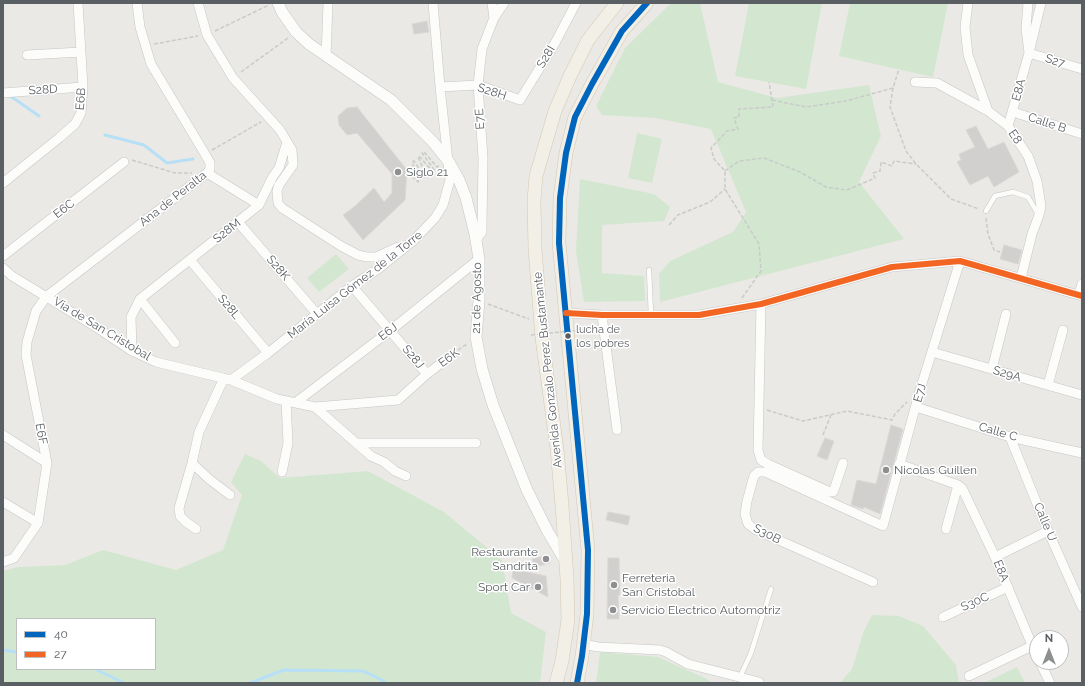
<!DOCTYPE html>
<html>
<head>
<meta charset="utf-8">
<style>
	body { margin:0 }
	#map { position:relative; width:1085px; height:686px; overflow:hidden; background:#ebe9e5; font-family:Raleway,sans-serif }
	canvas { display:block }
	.frame { position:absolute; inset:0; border:4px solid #5a5f63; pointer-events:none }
	.legend { position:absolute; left:16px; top:618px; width:140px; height:52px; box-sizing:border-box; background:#fff; border:1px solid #bdbfc1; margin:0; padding:5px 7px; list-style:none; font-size:12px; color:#5a5f63 }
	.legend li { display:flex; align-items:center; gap:8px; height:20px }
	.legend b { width:20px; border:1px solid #bdbfc1 }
	.north { position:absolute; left:1029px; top:630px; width:40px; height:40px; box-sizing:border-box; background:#fff; border:1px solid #bdbfc1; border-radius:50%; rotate:0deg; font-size:11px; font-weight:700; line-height:16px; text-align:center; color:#5a5f63 }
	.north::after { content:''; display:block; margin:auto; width:14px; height:18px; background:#8d8f90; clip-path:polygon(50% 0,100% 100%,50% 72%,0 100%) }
</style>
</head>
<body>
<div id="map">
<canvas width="1085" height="686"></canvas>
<div class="frame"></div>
<ul class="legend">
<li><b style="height:5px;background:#0065bd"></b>40</li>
<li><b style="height:5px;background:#f26522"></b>27</li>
</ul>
<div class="north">N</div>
</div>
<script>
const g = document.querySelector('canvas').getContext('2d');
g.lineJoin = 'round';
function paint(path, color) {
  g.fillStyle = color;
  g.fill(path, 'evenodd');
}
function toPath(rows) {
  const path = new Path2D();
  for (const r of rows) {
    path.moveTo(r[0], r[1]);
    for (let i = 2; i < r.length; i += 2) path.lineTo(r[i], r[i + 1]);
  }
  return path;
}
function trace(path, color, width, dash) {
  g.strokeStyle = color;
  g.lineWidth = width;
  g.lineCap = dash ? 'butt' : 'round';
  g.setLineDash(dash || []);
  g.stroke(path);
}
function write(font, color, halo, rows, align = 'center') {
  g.font = font + ' Raleway,sans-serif';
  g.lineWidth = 3;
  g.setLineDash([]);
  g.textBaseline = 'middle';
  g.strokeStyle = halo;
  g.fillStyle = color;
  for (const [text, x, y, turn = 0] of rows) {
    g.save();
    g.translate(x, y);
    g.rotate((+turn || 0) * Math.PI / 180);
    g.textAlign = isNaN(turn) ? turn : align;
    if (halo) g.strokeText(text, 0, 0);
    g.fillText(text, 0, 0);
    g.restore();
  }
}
const green = toPath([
	[671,3,700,3,718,82,777,98,869,85,881,136,859,182,904,239,660,302,659,274,670,261,733,232,746,212,711,129,655,118,602,115,596,106,625,48],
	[749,3,822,3,806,89,735,76],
	[850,3,948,3,933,77,839,56],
	[637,133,662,139,652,183,628,178],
	[580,179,654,194,670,207,664,221,602,225,602,273,644,276,645,301,584,302,576,251],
	[336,254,349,269,319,292,307,278],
	[245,454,261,461,280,478,368,471,444,512,502,560,511,613,546,632,540,683,3,683,3,571,18,567,65,565,103,550,176,570,223,550,242,495,231,482],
	[17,619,155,619,155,669,17,669],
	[872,615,899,616,923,626,956,665,959,683,840,683,852,669,863,633],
	[600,652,658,657,707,679,711,683,595,683,597,677],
	[1017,667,1025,683,981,683,986,682]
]);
const stream = toPath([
	[9,95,39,116],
	[105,135,144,145,167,163,193,159],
	[3,650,17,652],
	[95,669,124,683],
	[250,683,284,670,363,671,384,681,384,683]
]);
const building = toPath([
	[427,21,429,32,414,34,412,24,427,21],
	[357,107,407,170,405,200,363,240,343,215,354,207,374,188,384,202,392,193,392,174,357,133,347,135,339,125,338,116,347,108,357,107],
	[976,126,988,149,1004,142,1019,172,994,187,988,176,970,185,957,162,961,160,959,154,975,147,966,130,976,126],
	[1004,245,1022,250,1018,264,1000,259,1004,245],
	[891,425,903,429,880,514,864,507,863,509,851,505,857,480,876,484,891,425],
	[825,438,834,441,827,460,817,456,825,438],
	[608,512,630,516,628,525,606,520,608,512],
	[548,555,550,563,535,567,532,559,548,555],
	[608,558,619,558,620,595,618,595,619,619,607,619,608,558],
	[513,569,546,576,548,597,512,578,513,569]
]);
const path = toPath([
	[215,31,269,5],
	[154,44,198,36],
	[241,72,288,38],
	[893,88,890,107,906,151,916,164,951,199,979,209],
	[772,100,806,107,846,101,893,88,899,69],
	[212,150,261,122],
	[132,160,175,173,192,173],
	[725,171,739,161,764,158,800,172,826,187,847,190,875,178,873,173,880,171,881,162,892,166,894,161,916,164],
	[408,172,418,182,419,180,412,162,414,161,425,178,427,177,418,157,419,156,433,172,435,171,422,153,424,152,437,167,439,166],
	[986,218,988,234,994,250,1000,252],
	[669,225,678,215,710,202,725,189],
	[742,298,761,271,759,244,725,189,725,171,714,159,711,148,727,131,738,129,734,118,739,117,739,109,773,107,769,82],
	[488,304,529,319],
	[581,330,594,328],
	[458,350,467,344],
	[767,410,803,421,847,411,892,420,895,414,907,402],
	[823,435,831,415]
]);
const service = toPath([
	[986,211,995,196,1013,192,1028,197,1038,214],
	[649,270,651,315],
	[740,677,751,653,771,589]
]);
const minor = toPath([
	[198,3,207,35,233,78,280,130,292,150,293,165,279,185,277,191,278,203,282,208,341,246,358,255,367,257,376,257,398,247],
	[492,3,494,18],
	[968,3,965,27,968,55,988,111,1008,126,1028,156,1037,181,1041,206,1039,215,1032,234,1021,278],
	[1028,3,1026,28,1029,53,1082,69],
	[27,55,81,52],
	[326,57,328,3],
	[915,82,937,83,988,111],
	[440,87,478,85,520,100,555,43,576,3],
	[3,93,83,87],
	[1013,112,1082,134],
	[1008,126,1029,53,1041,3],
	[207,173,259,205],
	[3,183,59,138,75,124,81,113,83,87,78,3],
	[238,222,317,314],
	[475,238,479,236,482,232,482,227,483,158,478,85,482,49,494,18,504,3],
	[3,256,124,162],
	[190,260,268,353],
	[3,268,12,276,96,327,132,351,156,362,231,380,277,399,315,407,356,443,476,443],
	[352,286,427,374],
	[1079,295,1082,284],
	[140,299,175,343],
	[761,304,758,450,761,460,768,464,830,492,833,492,834,490,843,463],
	[566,313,602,315,699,315,761,304,892,267,960,261,1082,296],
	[602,315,617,430],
	[132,351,131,317,140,299,259,205,272,178,279,168,287,142],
	[932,352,1082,395],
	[992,369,1006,314],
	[231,380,268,353,352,286,378,269,414,240,435,218,443,205,450,180,440,87,433,3],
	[1048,385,1063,330],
	[295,403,391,330,479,259],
	[315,407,398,400,427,374,452,355],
	[916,407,1010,437,1082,453],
	[3,435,47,463],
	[1010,437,1048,531,1082,607],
	[356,443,371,456,384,462,395,471,406,476],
	[192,463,209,479,230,495],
	[899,464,958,485,962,488,995,557,1037,657],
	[282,472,288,443,286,401],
	[3,502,38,523],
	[196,529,186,522,180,516,179,508,192,463,199,432,224,378],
	[946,529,958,485],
	[995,557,1048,531],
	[3,562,14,558,38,523,47,463,26,355,27,342,36,311,47,296,207,173,210,169,210,163,205,154,151,64,140,27,137,3],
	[873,582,756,530,748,524,745,514,747,501,754,476,758,472,765,472,883,526,920,390,960,261],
	[943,617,1008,587],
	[583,644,598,647,660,650,666,652,688,664,759,682],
	[1040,662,1050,683],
	[969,676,1032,646]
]);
const tertiary = toPath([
	[278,3,282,12,296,32,309,44,391,100,433,142,449,162,459,180,466,198,475,234,479,259,479,301,476,337,482,369,493,405,527,490,548,532,566,562]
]);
const primary = toPath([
	[556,683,562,661,568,620,567,579,562,505,557,449,542,338,535,249,534,201,536,176,555,111,570,76,588,40,617,3],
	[577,683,582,656,587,614,588,550,559,243,560,198,566,153,575,117,592,84,622,31,647,3]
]);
const pathBridge = toPath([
	[531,335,581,330]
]);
const bus1 = toPath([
	[577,683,582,656,587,614,588,550,559,243,560,198,566,153,575,117,592,84,622,31,647,3]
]);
const bus2 = toPath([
	[566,313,602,315,699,315,761,304,892,267,960,261,1082,296]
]);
const markers = [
	[398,172,4,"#8d8f90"],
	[568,336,3.5,"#5a5f63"],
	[886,470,4,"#8d8f90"],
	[546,559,4,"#8d8f90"],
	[614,585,4,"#8d8f90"],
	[538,587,4,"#8d8f90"],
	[613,610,4,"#8d8f90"]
];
const busNames = [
	["lucha de",576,330],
	["los pobres",576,344]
];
const streetNames = [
	["S28I",546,57,-59],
	["S27",1055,61,17],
	["S28D",43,90,-4],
	["E8A",1019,90,-75],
	["S28H",492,92,18],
	["E6B",81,99,-86],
	["E7E",480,119,-94],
	["Calle B",1047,123,18],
	["E8",1015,137,56],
	["Ana de Peralta",173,199,-38],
	["E6C",64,209,-38],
	["S28M",227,231,-38],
	["S28K",278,268,50],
	["María Luisa Gómez de la Torre",355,285,-38],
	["21 de Agosto",477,298,-89],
	["S28L",229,307,50],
	["Via de San Cristobal",102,329,31],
	["E6J",388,332,-38],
	["S28J",413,357,50],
	["E6K",449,358,-37],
	["Avenida Gonzalo Perez Bustamante",548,370,-96],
	["S29A",1007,374,16],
	["E7J",920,393,-74],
	["Calle C",998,432,16],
	["E6F",41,434,79],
	["Calle U",1045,522,67],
	["S30B",767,534,27],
	["E8A",1001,571,68],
	["S30C",975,602,-24]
];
const poiNames = [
	["Siglo 21",406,172],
	["Nicolas Guillen",894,470],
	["Restaurante",538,552,"right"],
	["Sandrita",538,566,"right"],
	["Ferreteria",622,578],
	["San Cristobal",622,592],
	["Sport Car",530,587,"right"],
	["Servicio Electrico Automotriz",621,610]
];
paint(green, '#d3e7d0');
trace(stream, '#b7e0f7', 3);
paint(building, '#d1d0ce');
trace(building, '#dad8d4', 1);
trace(service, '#c6c6c6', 5.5);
trace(minor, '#c6c6c6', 10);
trace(tertiary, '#c6c6c6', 12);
trace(primary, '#d3c8b2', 14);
trace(path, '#c7ccc9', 1.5, [4, 2]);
trace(service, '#fcfcfb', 4.5);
trace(minor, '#fcfcfb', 9);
trace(tertiary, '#fcfcfb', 11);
trace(primary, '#f2efe7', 13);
trace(pathBridge, '#c7ccc9', 1.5, [4, 2]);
trace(bus1, '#0065bd', 6);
trace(bus2, '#f26522', 6);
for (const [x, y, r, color] of markers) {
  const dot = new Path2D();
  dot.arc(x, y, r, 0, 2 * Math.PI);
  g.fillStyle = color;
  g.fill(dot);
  trace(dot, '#fff', 1.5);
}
write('11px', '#5a5f63', '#fff', busNames, 'left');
write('12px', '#5a5f63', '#fff', streetNames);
write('12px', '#5a5f63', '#fff', poiNames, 'left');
</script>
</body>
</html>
